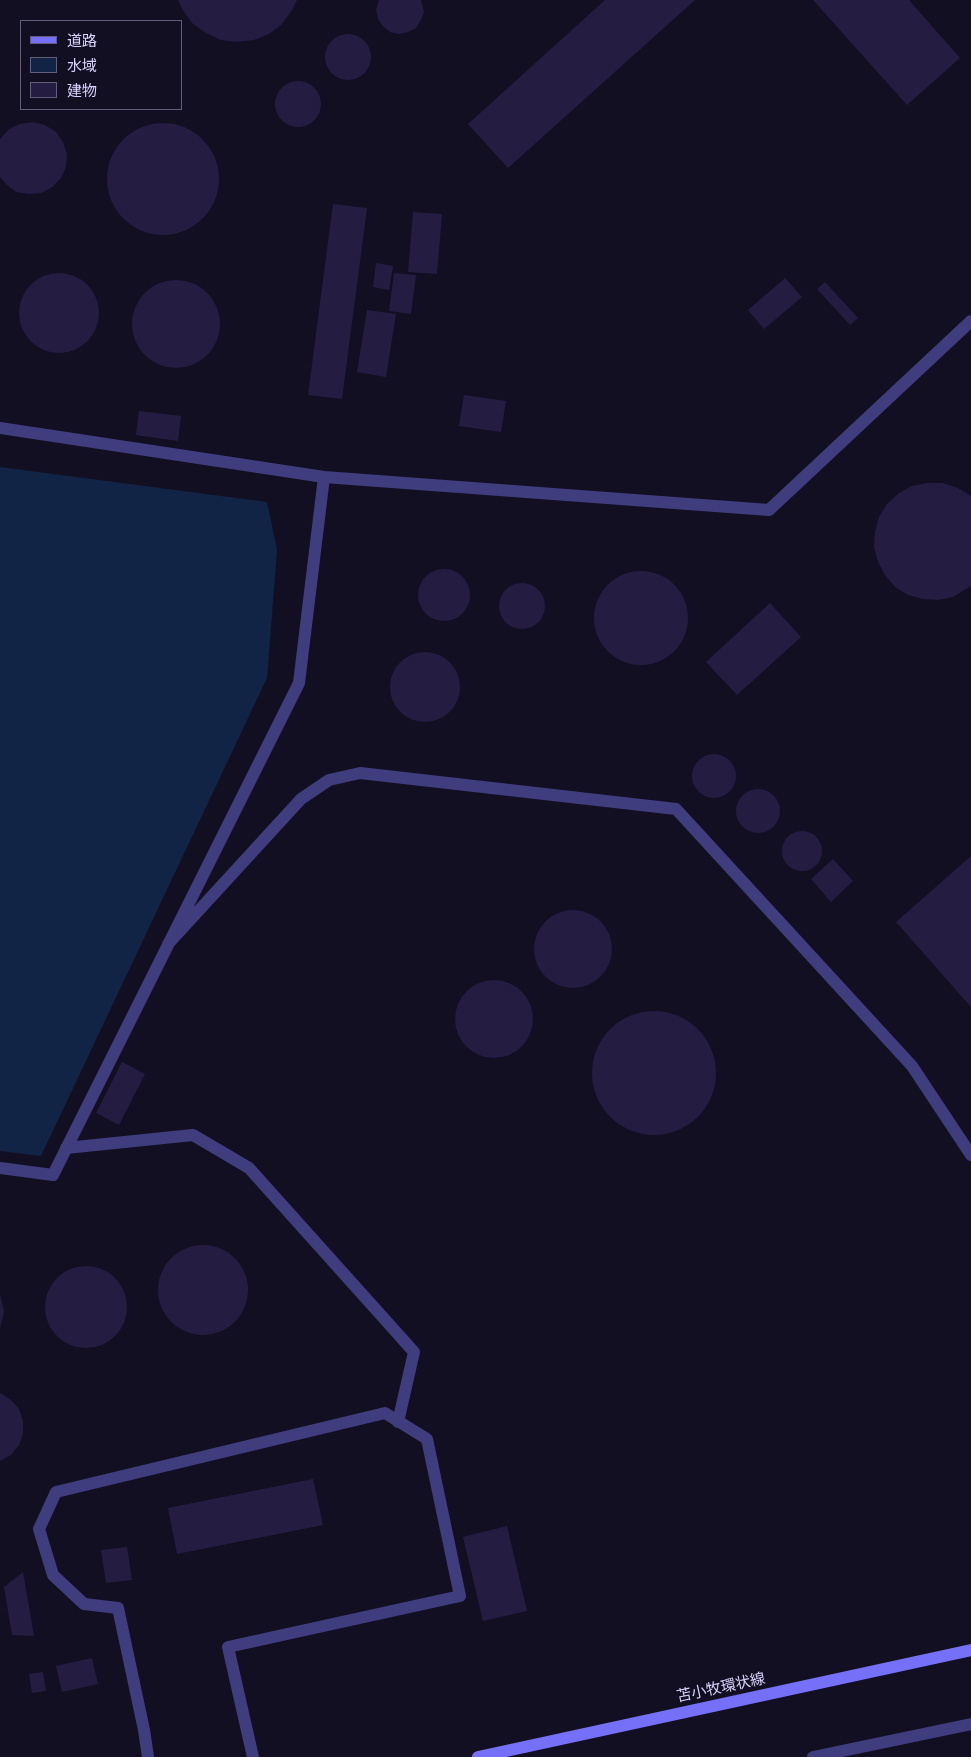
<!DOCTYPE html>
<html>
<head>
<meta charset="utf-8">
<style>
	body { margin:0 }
	#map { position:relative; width:971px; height:1757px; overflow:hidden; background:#130f22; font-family:Karla,"Noto Sans JP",sans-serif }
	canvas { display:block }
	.legend { position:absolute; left:20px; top:20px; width:162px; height:90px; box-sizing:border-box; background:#130f22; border:1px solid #625d79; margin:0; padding:6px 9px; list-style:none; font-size:15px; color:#d8d3fc }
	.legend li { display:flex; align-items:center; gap:10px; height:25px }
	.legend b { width:25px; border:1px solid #625d79 }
</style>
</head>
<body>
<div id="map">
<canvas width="971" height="1757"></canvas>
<ul class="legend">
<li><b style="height:6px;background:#7570f7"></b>道路</li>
<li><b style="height:14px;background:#112445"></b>水域</li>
<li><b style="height:14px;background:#251c42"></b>建物</li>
</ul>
</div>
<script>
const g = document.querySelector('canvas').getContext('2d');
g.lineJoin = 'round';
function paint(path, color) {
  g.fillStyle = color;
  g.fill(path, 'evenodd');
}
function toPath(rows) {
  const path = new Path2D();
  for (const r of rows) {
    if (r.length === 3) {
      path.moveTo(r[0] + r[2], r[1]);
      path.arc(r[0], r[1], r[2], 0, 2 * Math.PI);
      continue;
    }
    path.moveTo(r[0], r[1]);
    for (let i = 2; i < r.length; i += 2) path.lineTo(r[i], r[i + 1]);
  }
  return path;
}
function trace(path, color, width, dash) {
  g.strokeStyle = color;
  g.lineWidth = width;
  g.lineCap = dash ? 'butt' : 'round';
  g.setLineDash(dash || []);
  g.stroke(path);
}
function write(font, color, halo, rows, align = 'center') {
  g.font = font + ' Karla,"Noto Sans JP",sans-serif';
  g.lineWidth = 4;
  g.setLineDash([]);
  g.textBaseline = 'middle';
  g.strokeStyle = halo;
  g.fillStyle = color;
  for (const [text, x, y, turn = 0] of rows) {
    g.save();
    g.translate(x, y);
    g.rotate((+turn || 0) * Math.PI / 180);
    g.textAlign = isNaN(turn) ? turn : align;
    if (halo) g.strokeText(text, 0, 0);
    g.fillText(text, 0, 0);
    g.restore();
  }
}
const water = toPath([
	[0,467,267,502,277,550,267,678,41,1156,0,1151]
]);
const building = toPath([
	[178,0,297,0,292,10,282,24,269,34,254,40,237,42,221,40,206,33,192,23,183,10],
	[379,0,421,0,424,12,421,20,416,28,408,32,399,34,390,32,383,26,378,19,376,10],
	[605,0,695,0,508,168,468,124],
	[813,0,909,0,960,58,907,105],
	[348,57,23],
	[298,104,23],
	[33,122,45,125,56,132,63,142,67,154,66,167,61,178,52,187,41,193,29,194,16,192,6,184,0,177,0,139,9,129,20,124],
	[163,179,56],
	[333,204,367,208,342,399,308,395],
	[413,212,442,214,437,274,408,272],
	[376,263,393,266,389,290,373,287],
	[59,313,40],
	[394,273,416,275,411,314,389,311],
	[785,278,802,297,764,329,748,310],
	[176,324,44],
	[825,282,858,318,850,325,817,289],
	[367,310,396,314,386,377,357,372],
	[464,395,506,401,501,432,459,426],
	[139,411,181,416,178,441,136,435],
	[927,483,943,483,958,488,971,496,971,586,953,597,938,600,923,599,908,595,895,587,885,575,878,562,874,547,875,532,879,517,887,504,899,493,912,486],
	[444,595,26],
	[641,618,47],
	[522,606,23],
	[770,603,801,637,737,695,706,662],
	[425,687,35],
	[714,776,22],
	[758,811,22],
	[802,851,20],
	[971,856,971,1007,896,922],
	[833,859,853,881,831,902,811,879],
	[573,949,39],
	[494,1019,39],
	[654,1073,62],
	[122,1062,145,1074,119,1125,96,1113],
	[203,1290,45],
	[86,1307,41],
	[0,1294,4,1312,0,1328],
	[0,1393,11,1400,19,1409,23,1421,23,1434,19,1445,11,1455,0,1461],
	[313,1479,323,1525,177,1554,168,1508],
	[507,1526,527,1611,483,1621,463,1537],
	[127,1547,132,1580,106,1583,101,1550],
	[23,1572,34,1636,12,1635,4,1587],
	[92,1658,98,1684,62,1692,56,1666],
	[43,1672,46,1691,32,1693,29,1674]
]);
const lane = toPath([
	[0,428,324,477,769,510,971,321],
	[168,944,301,799,329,780,360,773,676,809,912,1066,971,1155],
	[66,1148,193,1135,249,1168,414,1352,398,1422],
	[0,1168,53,1175,299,683,324,477],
	[148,1757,144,1730,118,1608,84,1604,53,1575,39,1529,56,1492,385,1413,427,1439,460,1596,228,1647,253,1757],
	[813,1757,971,1724]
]);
const secondary = toPath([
	[478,1757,971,1650]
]);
const streetNames = [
	["苫小牧環状線",721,1688,-12]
];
paint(water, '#112445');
paint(building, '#251c42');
trace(lane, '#403d7f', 12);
trace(secondary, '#7570f7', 12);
write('15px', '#d8d3fc', '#130f22', streetNames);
</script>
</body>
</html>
